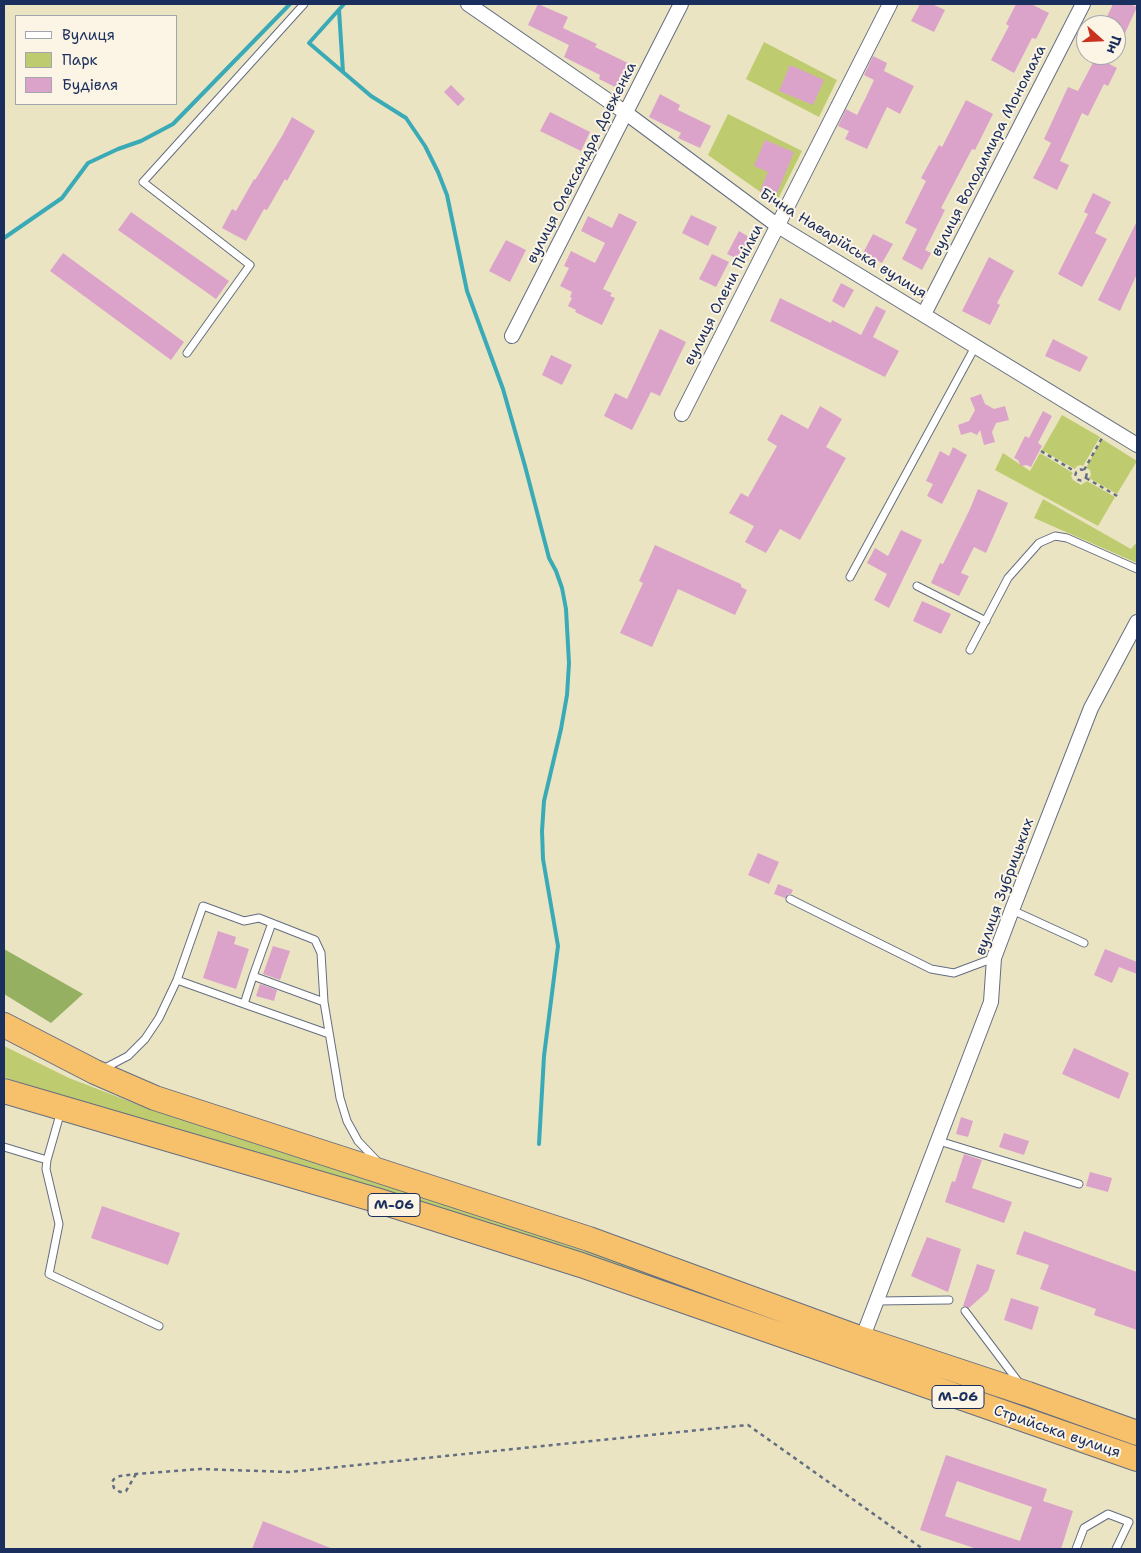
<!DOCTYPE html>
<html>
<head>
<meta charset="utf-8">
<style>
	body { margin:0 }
	#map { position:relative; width:1141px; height:1553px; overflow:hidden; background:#ebe4c3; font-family:"Shantell Sans",sans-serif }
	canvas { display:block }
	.frame { position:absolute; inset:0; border:5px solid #1b2f5e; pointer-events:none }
	.legend { position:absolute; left:15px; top:15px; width:162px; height:90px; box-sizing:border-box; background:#fcf5e5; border:1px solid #a2a6af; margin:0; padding:6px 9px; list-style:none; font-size:15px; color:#1b2f5e }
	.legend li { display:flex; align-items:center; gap:10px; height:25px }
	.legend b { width:25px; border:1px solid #a2a6af }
	.north { position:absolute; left:1076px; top:15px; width:50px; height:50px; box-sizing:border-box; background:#fcf5e5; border:1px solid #a2a6af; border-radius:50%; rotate:110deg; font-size:14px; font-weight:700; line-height:20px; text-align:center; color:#1b2f5e }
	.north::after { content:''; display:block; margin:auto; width:18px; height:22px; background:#c8321e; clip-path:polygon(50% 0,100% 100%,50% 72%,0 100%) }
</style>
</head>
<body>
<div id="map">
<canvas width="1141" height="1553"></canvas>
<div class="frame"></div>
<ul class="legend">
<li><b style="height:6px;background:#fff"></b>Вулиця</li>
<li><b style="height:14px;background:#becc6f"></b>Парк</li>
<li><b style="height:14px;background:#dba3ca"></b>Будівля</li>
</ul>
<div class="north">Пн</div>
</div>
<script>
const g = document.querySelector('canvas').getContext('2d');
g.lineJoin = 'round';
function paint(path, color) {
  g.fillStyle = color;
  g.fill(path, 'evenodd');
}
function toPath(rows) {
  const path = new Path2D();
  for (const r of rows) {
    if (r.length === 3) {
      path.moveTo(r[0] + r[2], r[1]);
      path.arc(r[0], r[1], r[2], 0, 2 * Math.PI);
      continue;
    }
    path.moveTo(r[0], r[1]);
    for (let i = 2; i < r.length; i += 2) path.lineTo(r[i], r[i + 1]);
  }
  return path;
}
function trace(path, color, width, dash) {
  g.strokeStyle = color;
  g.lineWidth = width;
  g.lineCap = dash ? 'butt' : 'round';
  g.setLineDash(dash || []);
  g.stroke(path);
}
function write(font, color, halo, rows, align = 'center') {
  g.font = font + ' "Shantell Sans",sans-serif';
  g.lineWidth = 4;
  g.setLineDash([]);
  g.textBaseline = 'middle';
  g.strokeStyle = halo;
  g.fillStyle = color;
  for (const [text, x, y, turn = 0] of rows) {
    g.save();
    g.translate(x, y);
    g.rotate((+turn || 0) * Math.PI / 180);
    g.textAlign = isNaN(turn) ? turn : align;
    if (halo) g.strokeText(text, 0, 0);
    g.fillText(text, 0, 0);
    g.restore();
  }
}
const green = toPath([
	[764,42,837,80,819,117,746,79],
	[728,114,802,151,776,203,708,155],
	[1062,415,1100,437,1083,466,1081,465,1077,466,1075,469,1042,450],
	[1102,439,1137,461,1117,494,1089,478,1091,475,1090,470,1086,468],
	[1003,453,1030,471,1040,453,1073,473,1071,476,1073,480,1081,485,1087,481,1115,497,1098,526,995,470],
	[1043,499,1131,549,1137,542,1137,563,1034,518],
	[4,1046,69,1078,152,1110,447,1204,1089,1425,1091,1427,1091,1430,4,1077]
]);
const forest = toPath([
	[4,949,83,994,51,1023,4,994]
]);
const stream = toPath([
	[344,4,309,43,371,96,406,118,425,146,438,172,447,195,467,291,503,389,525,466,549,558,556,571,562,588,566,609,569,663,567,695,561,729,544,801,542,831,543,859,558,946,544,1056,539,1144],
	[339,10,343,72],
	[4,238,62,198,88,163,118,149,141,141,173,124,290,4]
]);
const building = toPath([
	[538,4,568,17,563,28,597,44,595,47,630,64,619,89,599,79,600,75,564,57,569,45,528,25],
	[920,4,932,4,945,10,934,32,911,21],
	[1016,4,1031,4,1049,13,1036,39,1032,38,1014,73,991,60,1009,26,1006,24],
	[1113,4,1130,4,1137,7,1116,53,1116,25,1103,25],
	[873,56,887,63,884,71,914,86,900,114,887,107,867,149,845,139,849,131,838,126,846,109,857,115,866,97,874,80,864,75],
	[1096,57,1117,68,1108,86,1104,84,1088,116,1082,113,1060,161,1069,165,1057,190,1033,178,1051,143,1044,139,1068,87,1078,91],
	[790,65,824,80,813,105,779,91],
	[451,85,465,99,458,106,444,92],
	[660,94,680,105,678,110,711,126,700,148,678,138,681,133,649,117],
	[966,100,993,114,975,150,972,149,941,208,945,210,925,250,931,253,922,270,902,259,917,229,905,223,926,181,921,178,939,145,942,147],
	[550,112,590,132,581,151,540,131],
	[292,117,315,131,287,181,285,179,267,210,264,209,246,241,222,228,232,209,236,211,254,179,255,180,282,136],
	[765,140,794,152,774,201,760,191,768,172,754,166],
	[1093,193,1111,202,1095,233,1107,239,1082,287,1058,274,1088,214,1084,212],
	[131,212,229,281,216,299,118,230],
	[619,213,637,222,603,289,612,293,610,296,615,298,602,325,575,312,576,310,568,306,572,298,570,297,572,292,560,286,569,268,564,266,571,251,595,263,605,243,581,231,588,216,612,228],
	[691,215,717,227,708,246,682,233],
	[1137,221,1137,274,1120,311,1098,300],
	[739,231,749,237,738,259,727,254],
	[873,234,893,244,882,263,863,253],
	[506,240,526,250,510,282,489,271],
	[63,253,184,342,171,360,50,271],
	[712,254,729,262,716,287,699,279],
	[989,257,1014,271,997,303,1000,305,990,325,962,311],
	[841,283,854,290,844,308,832,301],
	[780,298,831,323,832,320,861,335,876,306,886,311,873,337,899,351,885,377,770,321],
	[660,329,686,342,660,396,651,392,632,430,604,416,615,393,627,399],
	[1053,339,1088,357,1080,372,1045,356],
	[551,355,572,365,562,385,542,375],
	[981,394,985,404,994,409,1005,406,1009,420,996,423,992,432,995,442,984,445,980,430,977,435,971,432,961,435,958,425,969,421,975,410,970,398],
	[820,406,842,419,826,447,846,458,800,540,780,529,766,553,745,542,754,526,729,513,741,493,748,497,777,446,767,440,781,414,808,429],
	[1043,411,1052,416,1038,443,1042,446,1031,467,1027,465,1021,466,1018,460,1014,458,1025,436,1029,438],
	[953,447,967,455,942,504,927,496,933,484,926,481,940,451,949,456],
	[978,489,1008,503,986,553,974,547,961,573,969,576,959,596,931,583,940,563,943,564,970,509],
	[901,530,922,540,889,608,874,600,887,574,867,563,875,548,888,556],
	[655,545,741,584,741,587,747,590,735,615,678,589,652,647,620,633,643,583,639,581],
	[922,601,951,614,941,634,913,621],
	[758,853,779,862,769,884,748,875],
	[778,884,793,890,791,894,788,894,785,898,774,894],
	[218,931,236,937,234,944,249,949,236,989,203,978],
	[273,946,290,951,280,980,263,974],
	[1105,949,1137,962,1137,974,1119,967,1112,983,1094,975],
	[260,984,277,990,274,1001,256,996],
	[1074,1048,1129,1073,1119,1099,1062,1074],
	[961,1117,973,1121,968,1137,956,1134],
	[1004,1133,1029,1141,1024,1155,999,1147],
	[964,1154,982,1160,972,1188,1012,1202,1004,1223,945,1202,952,1181,955,1182],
	[1090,1172,1112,1178,1108,1192,1086,1186],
	[102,1206,180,1233,168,1265,91,1238],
	[1024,1231,1137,1272,1137,1330,1094,1315,1096,1309,1040,1289,1049,1265,1016,1254],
	[927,1237,961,1249,948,1292,911,1276],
	[977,1264,995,1270,988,1291,969,1308,963,1306],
	[1011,1298,1039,1307,1032,1330,1004,1320],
	[946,1455,1047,1489,1043,1501,1073,1511,1061,1549,977,1549,920,1530],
	[957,1481,1032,1507,1020,1541,945,1516],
	[263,1521,333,1549,252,1549]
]);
const path = toPath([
	[1041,451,1076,472],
	[1081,475,5.5],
	[1084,470,1102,438],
	[1086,478,1119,497],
	[136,1474,126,1491,120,1492,114,1488,112,1482,114,1479,120,1476,136,1474,200,1469,289,1472,748,1425,923,1549]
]);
const service = toPath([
	[187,353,250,265,143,182,304,4],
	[850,577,975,347],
	[917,586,986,621],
	[970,650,1008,578,1039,543,1055,536,1067,538,1137,569],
	[790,899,931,969,954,973,994,958],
	[1012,910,1084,943],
	[253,976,272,923],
	[177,980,244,1004,253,976,324,1002,340,1098,347,1121,358,1141,377,1161],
	[244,1004,329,1034],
	[103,1069,128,1056,145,1039,159,1018,177,980,203,906,244,921,259,918,315,940,321,953,324,1002],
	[61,1111,47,1160,46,1169,59,1224,49,1274,159,1326],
	[939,1141,1079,1184],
	[4,1147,47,1160],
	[878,1301,949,1300],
	[965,1311,1020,1384],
	[1076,1549,1084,1528,1108,1514,1129,1522,1116,1549]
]);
const minor = toPath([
	[468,4,626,113,778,226,1137,445],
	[924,314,1083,4],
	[512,336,681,4],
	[682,414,890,4],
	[862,1339,991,1002,994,958,1012,910,1091,708,1137,622]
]);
const trunk = toPath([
	[4,1025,95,1072,155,1098,589,1239,862,1339,1028,1394,1137,1433],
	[4,1091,376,1200,581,1265,1137,1459]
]);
const shields = [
	[394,1205,52],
	[958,1397,52]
];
const shieldNames = [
	["М-06",394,1205],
	["М-06",958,1397]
];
const streetNames = [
	["вулиця Володимира Мономаха",989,151,-63],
	["вулиця Олександра Довженка",582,163,-63],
	["Бічна Наварійська вулиця",843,244,32],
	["вулиця Олени Пчілки",724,295,-63],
	["вулиця Зубрицьких",1005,887,-70],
	["Стрийська вулиця",1057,1432,19]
];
paint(green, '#becc6f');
paint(forest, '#96b062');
trace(stream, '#3aabb6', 4);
paint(building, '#dba3ca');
trace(service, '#646e81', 9);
trace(minor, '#646e81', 16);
trace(trunk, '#646e81', 26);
trace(path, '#646e81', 2.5, [4, 4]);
trace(service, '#fff', 7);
trace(minor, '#fff', 14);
trace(trunk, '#f7c06b', 24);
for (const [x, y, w] of shields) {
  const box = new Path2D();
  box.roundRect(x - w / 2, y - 11.5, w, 23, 4);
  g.fillStyle = '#fcf5e5';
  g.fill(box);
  trace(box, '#1b2f5e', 1);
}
write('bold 14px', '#1b2f5e', null, shieldNames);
write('15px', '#1b2f5e', '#fcf5e5', streetNames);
</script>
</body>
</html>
